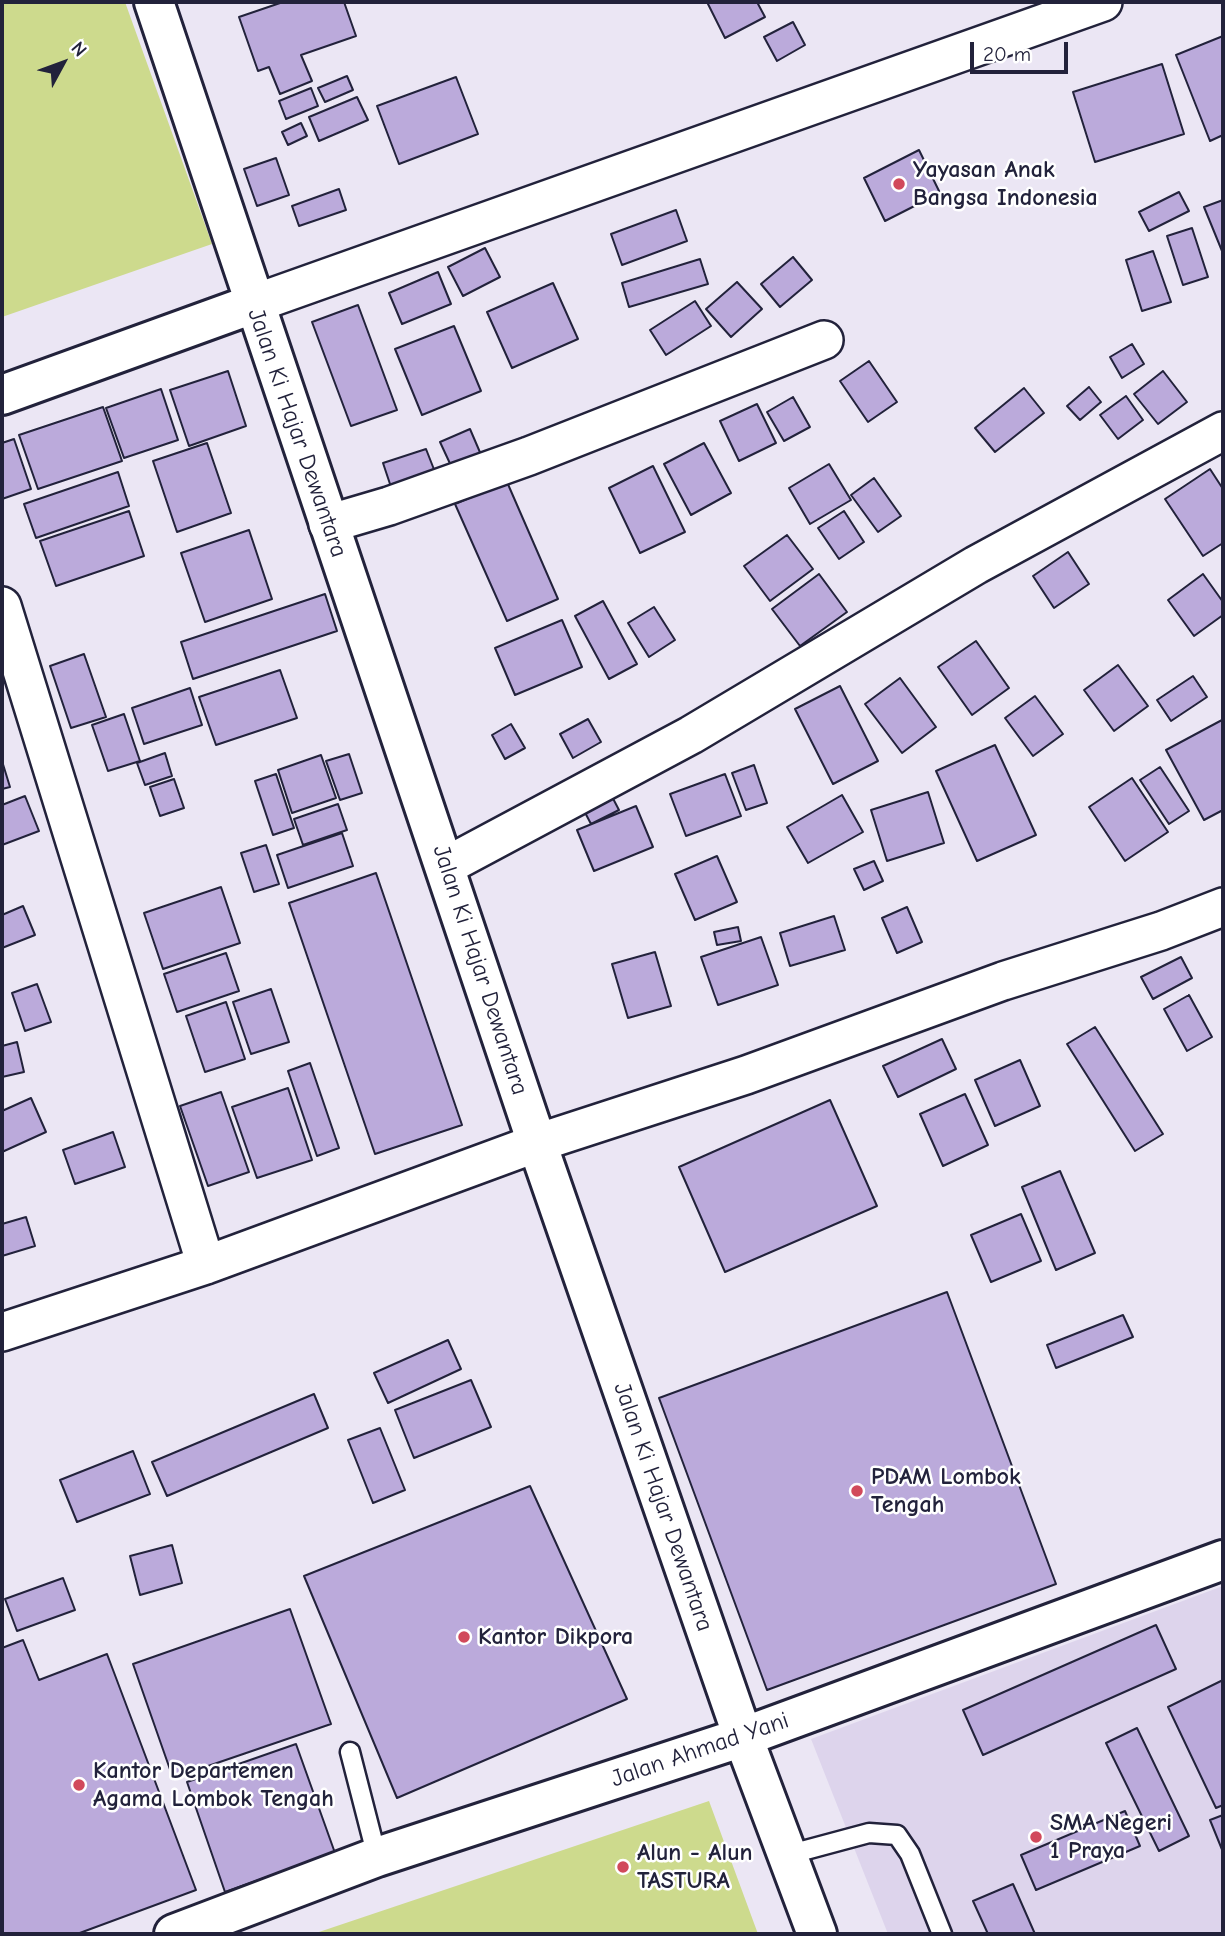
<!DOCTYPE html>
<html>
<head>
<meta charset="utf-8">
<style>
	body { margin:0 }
	#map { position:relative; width:1225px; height:1936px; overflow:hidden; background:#ebe6f4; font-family:"Comic Neue",sans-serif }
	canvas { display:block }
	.frame { position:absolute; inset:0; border:4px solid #22223b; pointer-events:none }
	.north { position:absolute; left:28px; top:28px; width:70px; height:70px; -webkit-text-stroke:5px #fff; paint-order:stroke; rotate:49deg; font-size:19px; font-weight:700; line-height:28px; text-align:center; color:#22223b }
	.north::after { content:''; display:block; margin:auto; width:24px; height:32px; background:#22223b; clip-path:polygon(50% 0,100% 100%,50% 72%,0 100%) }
	.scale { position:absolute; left:970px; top:42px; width:98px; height:32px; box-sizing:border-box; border:4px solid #22223b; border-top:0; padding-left:9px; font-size:21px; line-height:24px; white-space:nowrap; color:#22223b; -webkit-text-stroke:5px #fff; paint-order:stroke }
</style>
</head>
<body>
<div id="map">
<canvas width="1225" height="1936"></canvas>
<div class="frame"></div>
<div class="north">N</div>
<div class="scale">20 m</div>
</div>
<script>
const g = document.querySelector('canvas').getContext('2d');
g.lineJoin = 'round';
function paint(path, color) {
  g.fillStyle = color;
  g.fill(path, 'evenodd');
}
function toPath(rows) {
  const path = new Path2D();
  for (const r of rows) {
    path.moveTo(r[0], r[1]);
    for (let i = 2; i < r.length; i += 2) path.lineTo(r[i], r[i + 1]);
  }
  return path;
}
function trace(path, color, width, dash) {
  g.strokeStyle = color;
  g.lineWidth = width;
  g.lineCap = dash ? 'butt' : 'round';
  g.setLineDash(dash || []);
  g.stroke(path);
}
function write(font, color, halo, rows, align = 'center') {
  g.font = font + ' "Comic Neue",sans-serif';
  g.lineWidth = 5;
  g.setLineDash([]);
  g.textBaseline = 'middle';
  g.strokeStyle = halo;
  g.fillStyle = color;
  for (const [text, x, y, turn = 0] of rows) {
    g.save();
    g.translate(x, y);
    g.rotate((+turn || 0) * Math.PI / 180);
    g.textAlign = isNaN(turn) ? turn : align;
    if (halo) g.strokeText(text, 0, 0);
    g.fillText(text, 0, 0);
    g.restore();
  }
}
const built = toPath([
	[1223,1586,1223,1934,888,1934,811,1739]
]);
const green = toPath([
	[2,2,125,2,212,244,2,317],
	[709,1801,758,1934,313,1934]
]);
const building = toPath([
	[283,2,344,2,356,36,301,55,312,81,280,94,269,67,258,71,239,17,283,2],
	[707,2,757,2,765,17,725,38,707,2],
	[793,22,805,45,777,61,764,37,793,22],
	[1223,36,1223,135,1210,141,1176,55,1223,36],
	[1162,64,1184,134,1095,162,1073,92,1162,64],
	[347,76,353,90,325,102,318,88,347,76],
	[456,77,478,134,399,164,377,106,456,77],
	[311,88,318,106,286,119,279,101,311,88],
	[357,97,368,120,319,141,309,117,357,97],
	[301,123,307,136,288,145,282,132,301,123],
	[919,150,940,193,885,221,864,178,919,150],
	[276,158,289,195,257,206,244,169,276,158],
	[339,189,346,210,299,226,292,206,339,189],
	[1179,192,1189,211,1149,231,1139,212,1179,192],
	[1223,200,1223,250,1222,251,1204,207,1223,200],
	[676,210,687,241,622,265,611,234,676,210],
	[1192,228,1208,277,1183,285,1167,236,1192,228],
	[485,248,500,277,463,296,448,267,485,248],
	[1153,251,1171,302,1142,311,1126,260,1153,251],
	[793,257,812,280,780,307,761,284,793,257],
	[700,259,708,284,629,307,622,283,700,259],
	[438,272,451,304,402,324,389,293,438,272],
	[737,282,762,309,731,337,706,309,737,282],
	[553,283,578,339,512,368,487,312,553,283],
	[695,301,711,326,666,355,650,330,695,301],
	[358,305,397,410,351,426,312,322,358,305],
	[454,326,481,391,422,415,395,349,454,326],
	[1132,344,1144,364,1122,378,1110,357,1132,344],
	[869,361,897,402,868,422,840,381,869,361],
	[228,371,246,426,189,446,170,390,228,371],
	[1163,371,1187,402,1158,424,1134,394,1163,371],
	[1089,387,1101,402,1080,420,1067,406,1089,387],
	[1024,388,1044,413,995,452,975,428,1024,388],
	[161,389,178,440,124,458,106,408,161,389],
	[1126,396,1143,420,1118,439,1100,415,1126,396],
	[793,397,810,427,784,441,767,412,793,397],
	[757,404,776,443,739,461,720,421,757,404],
	[103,407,122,461,38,489,19,435,103,407],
	[470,429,482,457,453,470,440,442,470,429],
	[14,439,31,489,2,499,2,443,14,439],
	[207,443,231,513,177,532,153,461,207,443],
	[704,443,731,493,691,515,664,464,704,443],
	[426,449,435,472,391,487,383,463,426,449],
	[829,464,851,500,810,524,789,488,829,464],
	[653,466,685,532,640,553,609,488,653,466],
	[1210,469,1223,489,1223,543,1203,556,1165,499,1210,469],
	[118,472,129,506,36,538,24,504,118,472],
	[874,478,901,516,878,532,851,495,874,478],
	[507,482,558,599,507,621,455,504,507,482],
	[129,511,144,556,56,586,40,541,129,511],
	[844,511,864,542,839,559,818,528,844,511],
	[249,530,272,599,205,622,181,553,249,530],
	[787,535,813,569,770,601,744,566,787,535],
	[1068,552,1089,584,1054,608,1033,576,1068,552],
	[819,574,847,612,800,646,772,609,819,574],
	[1203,574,1223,602,1223,615,1194,636,1168,600,1203,574],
	[325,594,337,631,193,679,181,642,325,594],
	[603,601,637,664,609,679,575,616,603,601],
	[654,607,675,640,649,657,628,623,654,607],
	[562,620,582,667,515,695,495,648,562,620],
	[976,641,1009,688,972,715,938,667,976,641],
	[84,654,106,717,71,728,50,666,84,654],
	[1118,665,1148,706,1114,731,1084,690,1118,665],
	[280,670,297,718,216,745,199,697,280,670],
	[1193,676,1207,697,1171,721,1157,700,1193,676],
	[900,678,936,727,902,753,865,704,900,678],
	[840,686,878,761,833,784,795,709,840,686],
	[190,688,202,725,144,744,132,708,190,688],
	[1035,696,1063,734,1033,756,1005,718,1035,696],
	[124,714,140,761,108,771,92,725,124,714],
	[588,719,601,742,573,758,560,734,588,719],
	[1222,720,1223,810,1204,820,1166,750,1222,720],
	[511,724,525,748,505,759,492,735,511,724],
	[995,745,1036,835,977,861,936,771,995,745],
	[165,753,172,776,145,785,137,763,165,753],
	[349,754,362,793,340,800,326,761,349,754],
	[321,755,336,798,292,813,278,770,321,755],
	[2,761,10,787,2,789,2,761],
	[754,765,767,803,746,810,732,773,754,765],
	[1160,767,1189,811,1169,824,1140,780,1160,767],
	[276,774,294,828,273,835,255,781,276,774],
	[725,774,741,816,686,836,670,794,725,774],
	[1132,778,1168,832,1125,861,1089,807,1132,778],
	[174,779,184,808,160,816,150,787,174,779],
	[607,787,619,810,591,824,579,801,607,787],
	[928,792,944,843,887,861,871,810,928,792],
	[842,795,863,832,808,863,787,827,842,795],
	[25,796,39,831,2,845,2,805,25,796],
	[338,804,347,830,303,845,294,819,338,804],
	[636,806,653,847,594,871,577,830,636,806],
	[342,833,353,866,288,888,277,855,342,833],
	[266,845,279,884,254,892,241,853,266,845],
	[717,856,737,902,695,920,675,874,717,856],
	[874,861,883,881,864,890,854,869,874,861],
	[376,873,462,1125,375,1154,289,903,376,873],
	[221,887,240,943,163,969,144,913,221,887],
	[23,906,35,935,2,948,2,915,23,906],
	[907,907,922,942,897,953,882,918,907,907],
	[834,916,845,950,790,966,780,933,834,916],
	[738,927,741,941,717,945,714,932,738,927],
	[761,937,778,985,718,1005,701,957,761,937],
	[655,952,671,1006,628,1018,612,964,655,952],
	[226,953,239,991,177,1012,164,974,226,953],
	[1181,957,1192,978,1153,999,1141,977,1181,957],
	[37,984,51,1022,25,1031,12,993,37,984],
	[271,989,289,1042,251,1054,233,1002,271,989],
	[1189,995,1212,1037,1187,1051,1164,1009,1189,995],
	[226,1002,245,1059,205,1072,186,1016,226,1002],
	[1095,1027,1163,1134,1135,1151,1067,1044,1095,1027],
	[942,1039,956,1069,898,1097,883,1066,942,1039],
	[17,1042,24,1072,2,1077,2,1046,17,1042],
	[1020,1060,1040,1106,995,1126,975,1080,1020,1060],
	[310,1063,339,1148,317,1156,288,1071,310,1063],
	[288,1088,312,1160,257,1178,232,1107,288,1088],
	[221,1092,249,1172,208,1186,180,1106,221,1092],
	[965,1094,988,1145,943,1166,920,1114,965,1094],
	[31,1098,46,1132,2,1152,2,1111,31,1098],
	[830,1100,877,1206,725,1272,679,1167,830,1100],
	[113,1132,125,1167,75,1184,63,1150,113,1132],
	[1060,1171,1095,1253,1056,1270,1022,1187,1060,1171],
	[1021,1214,1041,1261,991,1282,971,1235,1021,1214],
	[26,1217,35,1246,2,1256,2,1224,26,1217],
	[947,1292,1056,1584,767,1690,659,1398,947,1292],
	[1123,1315,1133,1337,1056,1368,1047,1345,1123,1315],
	[448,1340,461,1369,388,1403,374,1373,448,1340],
	[471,1380,491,1427,414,1458,395,1410,471,1380],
	[314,1394,328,1428,167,1496,152,1462,314,1394],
	[380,1428,405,1490,373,1503,348,1440,380,1428],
	[133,1451,150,1494,77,1522,60,1480,133,1451],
	[530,1486,627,1699,397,1798,304,1576,530,1486],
	[172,1545,182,1583,140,1595,130,1556,172,1545],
	[63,1578,75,1610,17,1631,5,1599,63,1578],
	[290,1609,331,1724,173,1778,133,1664,290,1609],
	[1156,1625,1176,1669,983,1755,963,1710,1156,1625],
	[23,1640,39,1680,107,1654,196,1890,77,1934,2,1934,2,1648,23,1640],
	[1223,1680,1223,1805,1216,1808,1168,1707,1223,1680],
	[1137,1728,1189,1836,1159,1851,1106,1743,1137,1728],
	[296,1744,335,1853,225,1892,187,1782,296,1744],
	[1125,1811,1140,1846,1036,1890,1021,1855,1125,1811],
	[1223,1815,1223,1852,1210,1820,1223,1815],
	[1013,1884,1035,1934,988,1934,973,1901,1013,1884]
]);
const lane = toPath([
	[350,1752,377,1857],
	[787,1855,869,1833,897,1835,910,1854,942,1934]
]);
const street = toPath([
	[253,304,1103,2],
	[328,524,389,506,529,456,824,340],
	[2,606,206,1265],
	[446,866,691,735,976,565,1223,431],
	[2,1332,206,1265,537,1143,746,1075,1003,981,1161,931,1223,907]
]);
const secondary = toPath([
	[154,2,537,1143,743,1737,817,1934],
	[2,395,253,304],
	[174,1934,377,1857,743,1737,1223,1560]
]);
const markers = [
	[899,184,7,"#d1495b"],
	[857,1491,7,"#d1495b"],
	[464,1637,7,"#d1495b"],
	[79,1785,7,"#d1495b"],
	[1036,1837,7,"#d1495b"],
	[623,1867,7,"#d1495b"]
];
const poiNames = [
	["Yayasan Anak",913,170],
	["Bangsa Indonesia",913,198],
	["PDAM Lombok",871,1477],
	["Tengah",871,1505],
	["Kantor Dikpora",478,1637],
	["Kantor Departemen",93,1771],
	["Agama Lombok Tengah",93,1799],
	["SMA Negeri",1050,1823],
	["1 Praya",1050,1851],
	["Alun - Alun",637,1853],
	["TASTURA",637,1881]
];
const streetNames = [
	["Jalan Ki Hajar Dewantara",297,433,71],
	["Jalan Ki Hajar Dewantara",480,970,72],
	["Jalan Ki Hajar Dewantara",663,1507,71],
	["Jalan Ahmad Yani",700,1750,-19]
];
paint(built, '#ddd4ec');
paint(green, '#cdda8d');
paint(building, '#bbaadb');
trace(building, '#22223b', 2);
trace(lane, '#22223b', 23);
trace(street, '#22223b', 42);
trace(secondary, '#22223b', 44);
trace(lane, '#fff', 18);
trace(street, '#fff', 37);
trace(secondary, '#fff', 38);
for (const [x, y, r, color] of markers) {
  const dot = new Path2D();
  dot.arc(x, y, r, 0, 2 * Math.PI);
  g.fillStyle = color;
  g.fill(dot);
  trace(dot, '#fff', 2.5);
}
write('bold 24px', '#22223b', '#fff', poiNames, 'left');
write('24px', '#22223b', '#fff', streetNames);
</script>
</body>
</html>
